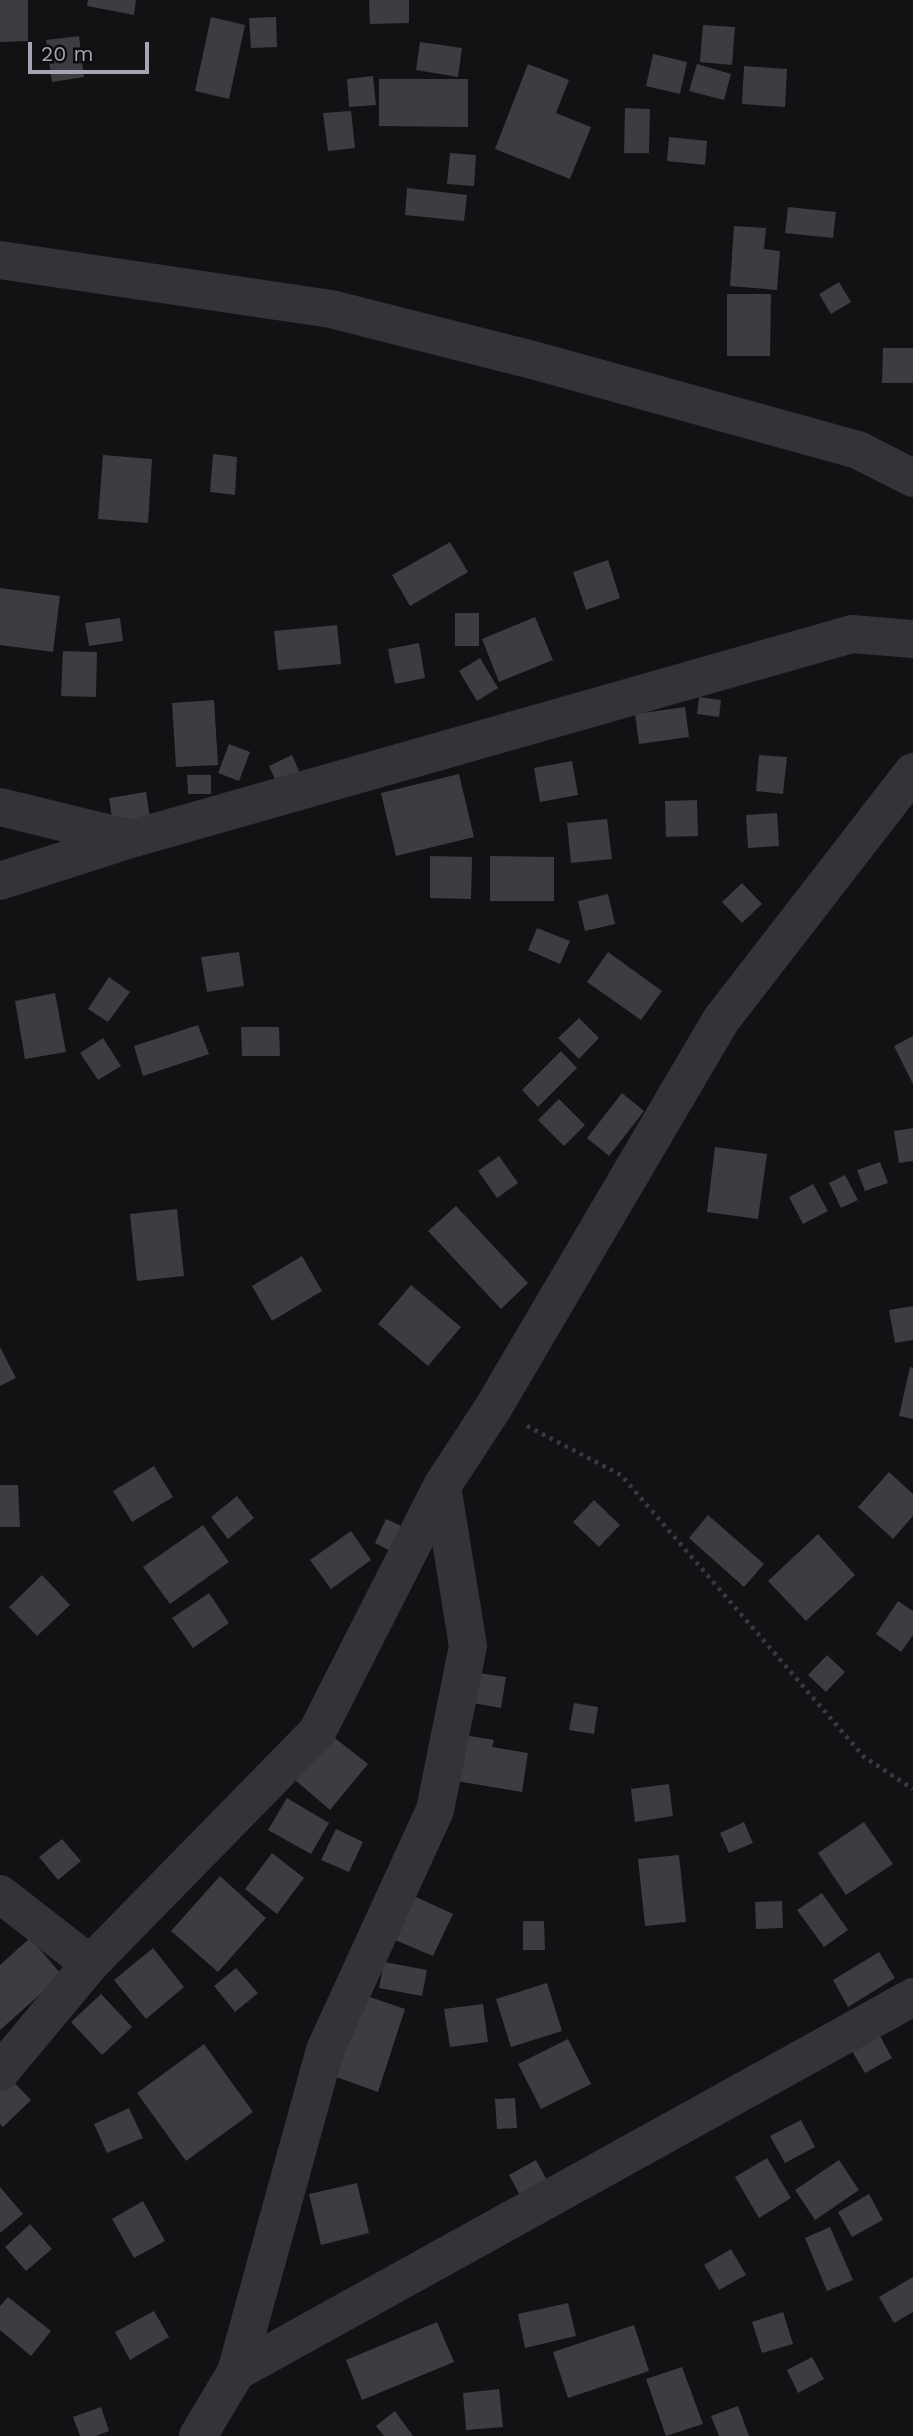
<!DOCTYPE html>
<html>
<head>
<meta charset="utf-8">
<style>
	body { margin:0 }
	#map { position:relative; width:913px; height:2436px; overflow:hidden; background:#121214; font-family:"Work Sans",sans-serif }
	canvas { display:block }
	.scale { position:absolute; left:28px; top:42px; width:121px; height:32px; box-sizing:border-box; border:4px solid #a3a6b5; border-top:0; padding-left:9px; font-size:21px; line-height:24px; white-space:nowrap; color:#a3a6b5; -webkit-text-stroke:5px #0d0d0f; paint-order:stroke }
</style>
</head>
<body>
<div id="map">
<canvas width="913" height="2436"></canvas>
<div class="scale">20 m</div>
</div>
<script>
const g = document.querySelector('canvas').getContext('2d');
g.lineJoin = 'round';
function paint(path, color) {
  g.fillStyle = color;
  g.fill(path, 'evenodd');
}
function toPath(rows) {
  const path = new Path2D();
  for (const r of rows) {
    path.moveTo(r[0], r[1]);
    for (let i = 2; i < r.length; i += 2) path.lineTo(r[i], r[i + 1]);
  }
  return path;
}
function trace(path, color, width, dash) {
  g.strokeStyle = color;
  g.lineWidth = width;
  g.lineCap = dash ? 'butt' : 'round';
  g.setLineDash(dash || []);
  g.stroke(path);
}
const building = toPath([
	[0,0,28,0,28,41,0,42],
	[88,0,136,0,134,15,87,6],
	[369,0,409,0,409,23,370,24],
	[211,17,245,25,229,99,195,91],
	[276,17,277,47,251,48,249,18],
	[703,25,735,27,732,65,700,62],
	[79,36,84,77,52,82,46,40],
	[420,42,462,48,458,77,416,70],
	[653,54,687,62,680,94,646,86],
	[528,64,569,80,556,113,591,127,570,179,495,149],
	[697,64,731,74,724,100,689,91],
	[744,66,787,69,785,107,742,104],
	[373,76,376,105,349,107,347,79],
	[379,79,468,79,468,127,379,126],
	[625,108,650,109,649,153,624,153],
	[351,111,355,148,328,151,323,113],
	[669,137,707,141,705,165,667,161],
	[450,153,476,155,474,186,447,184],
	[407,188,467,195,464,221,405,215],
	[788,207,836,212,833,238,785,233],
	[734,226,766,228,764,249,780,251,777,290,730,286],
	[839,282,851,302,831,314,819,294],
	[727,294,771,294,770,356,727,356],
	[883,348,913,348,913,383,882,383],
	[213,454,237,457,235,495,210,492],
	[103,455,152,459,148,523,98,519],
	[450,542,468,572,410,606,392,575],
	[608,560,620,598,586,610,573,572],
	[0,588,60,596,53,652,0,645],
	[455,613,479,613,479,646,455,646],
	[535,617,553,660,499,682,482,639],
	[120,618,123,641,89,646,85,623],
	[337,625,341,664,278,670,274,631],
	[419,643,425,678,395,684,388,649],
	[63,651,97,652,96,697,61,696],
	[480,658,498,688,477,701,459,671],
	[699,697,721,700,719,717,697,714],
	[214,700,218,765,176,767,172,703],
	[685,707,689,737,639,744,635,714],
	[229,744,250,752,239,781,218,773],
	[292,755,305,785,282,795,269,766],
	[759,755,787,757,783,794,756,791],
	[572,761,578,795,540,802,534,768],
	[459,774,474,837,396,856,381,793],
	[187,775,211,775,211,794,188,794],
	[146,792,150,818,113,824,109,798],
	[697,800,698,836,666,837,665,801],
	[777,813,779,846,748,848,746,815],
	[607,819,612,859,571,863,567,823],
	[430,856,472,857,471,899,430,898],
	[490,856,554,857,554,901,490,901],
	[742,883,762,904,742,923,722,902],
	[608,894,615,924,585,931,578,901],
	[537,928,570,941,560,964,528,950],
	[239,952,244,986,207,992,201,957],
	[608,952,662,991,641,1020,587,982],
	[109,977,130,992,108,1022,88,1009],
	[55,993,66,1052,25,1059,15,1001],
	[579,1018,599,1038,579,1059,558,1038],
	[198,1025,209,1054,143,1076,134,1046],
	[241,1027,279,1027,280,1056,242,1056],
	[913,1036,913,1084,894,1046],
	[103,1038,121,1066,98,1080,80,1053],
	[561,1051,577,1068,538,1107,522,1090],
	[622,1093,644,1111,609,1156,587,1138],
	[559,1099,585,1125,564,1146,538,1120],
	[913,1128,913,1161,899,1163,894,1131],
	[715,1147,767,1154,758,1219,707,1212],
	[499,1156,518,1183,497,1198,478,1171],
	[880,1162,888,1183,865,1191,857,1170],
	[845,1175,858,1200,841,1208,829,1183],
	[813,1184,828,1211,803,1224,789,1197],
	[456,1206,528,1283,501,1309,428,1231],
	[177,1209,184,1276,137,1281,130,1214],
	[302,1256,322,1291,272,1321,252,1286],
	[411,1285,461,1327,428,1366,378,1324],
	[913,1306,913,1340,895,1343,889,1310],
	[0,1347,16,1378,0,1386],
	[910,1367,913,1368,913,1419,899,1416],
	[154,1466,173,1497,132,1522,113,1491],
	[889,1472,913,1494,913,1516,893,1539,858,1507],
	[0,1485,18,1485,20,1527,0,1527],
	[237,1496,254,1518,228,1539,211,1517],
	[594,1500,620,1525,599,1547,573,1522],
	[708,1515,764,1564,744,1587,689,1538],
	[386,1519,404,1527,393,1552,375,1543],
	[203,1525,229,1562,170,1604,143,1567],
	[351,1531,371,1560,331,1589,310,1560],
	[818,1534,855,1575,806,1621,768,1581],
	[42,1575,70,1605,37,1636,9,1607],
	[209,1593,229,1623,193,1648,172,1618],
	[898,1601,913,1611,913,1635,901,1652,876,1634],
	[827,1655,845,1672,826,1692,808,1675],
	[472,1672,506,1677,501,1708,467,1702],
	[574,1703,598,1707,594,1734,569,1730],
	[331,1735,368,1764,330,1810,294,1779],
	[464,1735,494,1740,492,1747,528,1753,522,1792,456,1781],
	[669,1784,673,1816,635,1822,631,1789],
	[287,1798,329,1823,311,1854,268,1830],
	[744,1822,753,1843,729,1853,720,1833],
	[864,1822,893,1864,846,1895,818,1853],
	[336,1829,363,1842,349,1872,321,1860],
	[62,1839,81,1861,58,1880,39,1857],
	[272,1853,304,1878,277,1914,245,1889],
	[679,1855,686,1922,645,1926,638,1859],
	[220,1876,266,1918,218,1972,171,1931],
	[822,1893,848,1930,824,1947,797,1910],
	[414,1896,453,1914,433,1956,395,1940],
	[782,1901,783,1928,756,1929,755,1902],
	[523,1921,544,1921,545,1950,523,1950],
	[30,1938,62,1975,0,2030,0,1965],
	[153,1948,184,1987,146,2019,114,1980],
	[879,1952,895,1978,848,2007,833,1980],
	[384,1962,427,1970,422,1996,379,1988],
	[236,1968,258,1993,235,2012,214,1986],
	[547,1983,562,2031,511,2047,496,1999],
	[101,1994,132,2027,102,2055,71,2022],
	[364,1995,405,2009,378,2092,336,2077],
	[483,2004,488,2042,450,2047,444,2009],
	[880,2036,892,2058,865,2073,852,2051],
	[568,2039,591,2084,541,2109,518,2064],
	[204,2044,253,2112,186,2161,137,2093],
	[6,2074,31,2100,3,2127,0,2124,0,2080],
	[515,2098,517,2128,497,2129,495,2099],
	[129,2108,143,2138,107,2153,94,2124],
	[801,2120,815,2147,785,2163,770,2136],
	[767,2158,791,2198,759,2218,735,2177],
	[536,2160,548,2182,521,2197,509,2175],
	[839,2160,859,2190,815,2220,795,2190],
	[357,2183,369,2233,321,2245,309,2194],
	[0,2187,23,2214,0,2233],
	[869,2194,883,2220,852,2237,838,2212],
	[143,2201,165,2241,134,2258,112,2219],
	[30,2224,52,2249,26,2271,5,2247],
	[830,2227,853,2280,827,2291,805,2238],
	[731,2249,746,2275,719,2290,704,2265],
	[913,2277,913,2312,894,2323,879,2297],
	[8,2297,51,2331,31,2356,0,2330,0,2306],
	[568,2303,576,2336,525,2348,518,2314],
	[154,2311,169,2337,130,2360,115,2332],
	[783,2312,793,2344,762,2353,752,2322],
	[437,2322,454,2362,362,2400,346,2360],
	[634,2325,649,2371,568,2398,553,2352],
	[812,2357,824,2379,798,2393,787,2370],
	[682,2367,703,2424,666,2436,646,2379],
	[499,2389,503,2427,466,2430,463,2393],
	[738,2406,749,2436,719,2436,711,2416],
	[101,2407,109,2431,96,2436,80,2436,73,2417],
	[395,2411,413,2436,384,2436,376,2426]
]);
const path = toPath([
	[527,1426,621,1475,864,1757,913,1789]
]);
const street = toPath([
	[0,260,331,309,540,362,858,450,913,478],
	[0,807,131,839],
	[0,881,131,839,852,634,913,639],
	[0,1894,90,1964],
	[0,2072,90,1964,317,1732,442,1486,493,1408,721,1020,913,772],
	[236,2372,913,1997],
	[198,2436,236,2372,325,2050,435,1810,468,1646,442,1486]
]);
paint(building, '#3c3c41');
trace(path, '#393a40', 4.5, [3.5, 5]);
trace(street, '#333339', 38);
</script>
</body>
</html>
